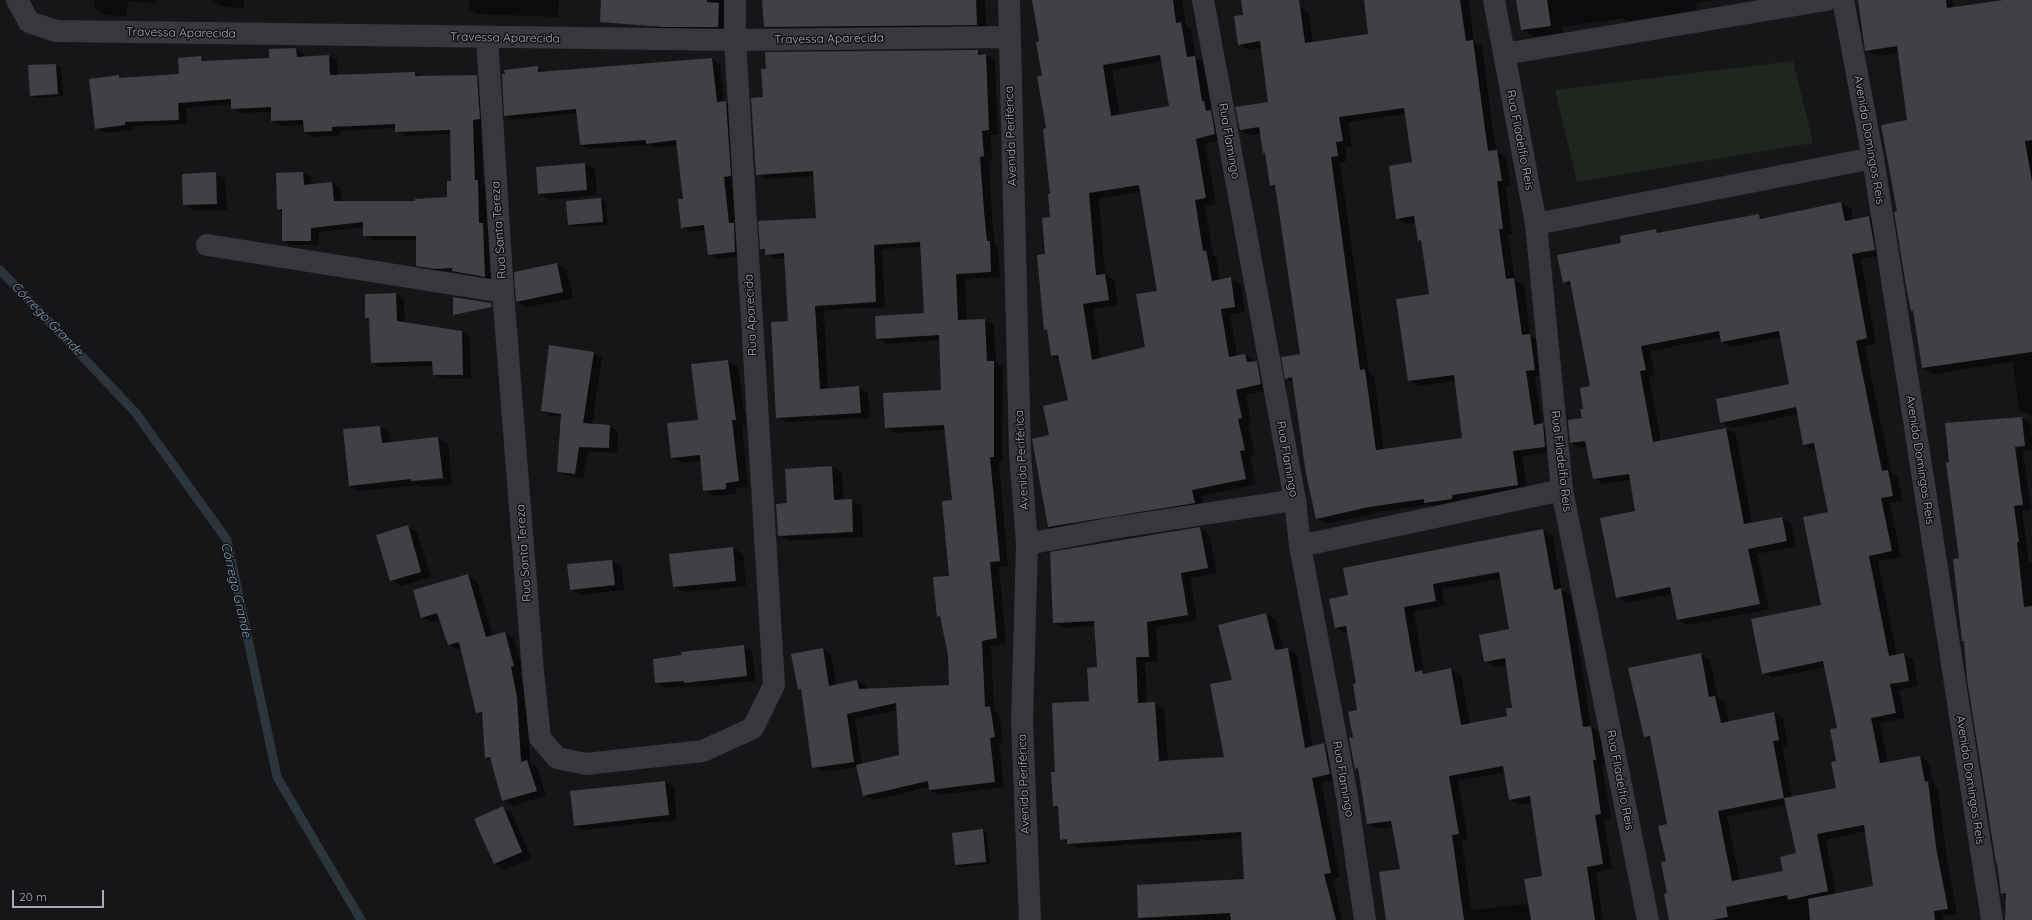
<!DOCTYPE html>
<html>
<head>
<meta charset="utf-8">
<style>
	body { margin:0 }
	#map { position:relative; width:2032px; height:920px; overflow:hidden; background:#161618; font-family:Quicksand,sans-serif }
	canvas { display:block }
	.scale { position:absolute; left:12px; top:890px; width:92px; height:18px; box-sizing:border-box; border:2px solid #a8adb8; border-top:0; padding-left:5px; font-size:12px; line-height:14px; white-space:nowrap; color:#a8adb8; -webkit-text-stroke:3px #111113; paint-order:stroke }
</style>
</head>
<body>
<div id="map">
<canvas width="2032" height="920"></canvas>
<div class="scale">20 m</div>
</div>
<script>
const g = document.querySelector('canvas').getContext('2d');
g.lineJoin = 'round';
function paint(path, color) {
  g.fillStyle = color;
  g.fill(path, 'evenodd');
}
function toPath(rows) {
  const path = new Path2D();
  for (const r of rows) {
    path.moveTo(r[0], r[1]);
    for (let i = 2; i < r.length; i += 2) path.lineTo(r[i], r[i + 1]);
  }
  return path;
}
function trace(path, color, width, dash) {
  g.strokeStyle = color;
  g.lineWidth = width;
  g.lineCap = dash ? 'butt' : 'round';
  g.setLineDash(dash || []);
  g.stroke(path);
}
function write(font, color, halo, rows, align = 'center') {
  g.font = font + ' Quicksand,sans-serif';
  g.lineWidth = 3;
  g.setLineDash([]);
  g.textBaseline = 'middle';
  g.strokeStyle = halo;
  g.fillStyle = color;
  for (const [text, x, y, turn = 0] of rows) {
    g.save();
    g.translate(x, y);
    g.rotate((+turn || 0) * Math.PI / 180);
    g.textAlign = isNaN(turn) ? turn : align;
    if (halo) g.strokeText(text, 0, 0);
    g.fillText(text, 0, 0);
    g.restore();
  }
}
const green = toPath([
	[1793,61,1813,143,1577,182,1555,90]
]);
const shadow = toPath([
	[95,0,156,0,155,4,128,1,126,17,103,14,94,9],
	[212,0,245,0,243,9,221,6],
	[469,0,559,0,558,17,477,14,469,9],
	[653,0,728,0,726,32,660,30,651,25],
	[763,0,985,0,986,30,774,32,765,27],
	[1033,0,1182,0,1186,26,1191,29,1196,58,1204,62,1225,139,1205,144,1216,204,1205,206,1213,255,1216,257,1220,280,1231,278,1241,284,1245,312,1230,315,1237,356,1245,355,1267,368,1271,390,1246,395,1251,423,1248,424,1255,455,1250,457,1256,484,1202,496,1204,508,1059,533,1049,527,1050,436,1070,401,1060,360,1052,356,1049,331,1045,329,1051,195,1043,76],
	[1162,61,1170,106,1120,115,1112,70],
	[1141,192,1158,291,1146,348,1101,359,1093,309,1118,305,1115,281,1105,275,1099,198],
	[1241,0,1295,0,1300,7,1309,13,1313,43,1370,35,1365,0,1469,0,1474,42,1482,46,1496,151,1506,157,1511,186,1506,186,1512,234,1508,234,1515,280,1524,285,1530,336,1539,341,1544,375,1535,376,1542,424,1552,430,1554,452,1522,456,1527,490,1461,500,1461,504,1435,508,1429,505,1379,512,1326,524,1316,518,1294,383,1286,378,1302,355,1276,188,1271,185,1266,154,1264,152,1261,134,1250,135,1241,130,1269,103,1262,48,1248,50,1239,44,1244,16],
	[1406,114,1413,163,1397,218,1407,224,1416,222,1419,240,1423,242,1430,295,1409,380,1418,386,1455,381,1464,439,1384,450,1374,376,1369,373,1340,162,1347,161,1345,147,1352,147,1348,122],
	[1517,0,1715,0,1696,3,1697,11,1628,21,1623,18,1562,27,1563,33,1534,37,1522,29],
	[1858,0,1952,0,1953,8,2001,0,2032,0,2032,416,2019,410,2013,362,1933,374,1923,368,1914,312,1912,311,1898,212,1908,121,1899,53,1877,56,1866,50],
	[296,49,304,54,304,57,329,56,337,61,338,76,415,73,423,77,477,76,485,81,487,123,481,124,483,184,486,186,487,226,491,228,493,281,462,275,456,272,425,270,417,265,417,240,372,240,364,235,364,227,319,232,319,245,291,245,283,240,283,212,278,209,277,174,303,173,311,177,312,185,332,183,340,187,342,202,416,202,448,198,452,182,451,134,405,136,396,131,396,128,340,131,340,135,313,137,304,132,304,125,281,126,272,121,272,112,240,113,232,109,232,104,186,108,187,124,132,126,133,130,104,133,96,128,119,77,123,79,180,75,201,57,209,62,270,59],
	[978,51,995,60,998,135,991,135,992,161,989,161,992,216,995,245,998,247,1000,277,965,279,967,321,985,320,994,325,996,363,1003,367,1002,462,999,462,1008,566,999,567,1006,643,991,646,994,710,999,713,1003,742,999,743,1004,787,939,795,930,790,930,787,873,800,864,795,858,767,822,772,813,767,802,691,798,689,822,649,831,654,837,685,857,681,866,686,867,690,950,686,949,655,942,618,938,616,950,577,953,500,946,430,895,433,886,427,942,391,940,340,886,344,877,338,925,314,922,247,882,249,885,307,824,310,828,390,859,387,868,393,870,418,786,422,777,417,789,322,786,259,775,259,761,249,817,219,814,176,766,179,757,174,764,97],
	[898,710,900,756,862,765,855,719],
	[712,59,720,64,724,102,734,107,738,180,732,181,737,226,743,256,717,259,709,255,706,230,690,232,682,227,684,199,678,145,655,148,650,145,588,149,580,145,577,113,513,120,505,116,537,68,546,72],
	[56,65,61,67,63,96,36,98,31,95,29,66],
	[585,164,595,169,597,195,549,200,539,194],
	[215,173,225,179,227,210,194,211,184,205],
	[601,199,606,202,607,225,574,227,569,225],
	[1841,203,1851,208,1853,220,1869,217,1879,223,1884,255,1861,259,1876,344,1865,346,1891,472,1897,476,1903,501,1890,503,1901,557,1878,561,1897,655,1904,654,1913,660,1918,686,1899,690,1905,718,1880,723,1888,763,1920,757,1929,763,1934,785,1938,788,1946,853,1957,914,1943,916,1943,920,1670,920,1667,862,1668,825,1652,740,1645,736,1700,654,1710,660,1718,698,1725,702,1729,722,1773,713,1783,718,1788,745,1782,746,1792,797,1838,789,1838,729,1826,667,1773,678,1763,673,1822,606,1829,513,1817,450,1814,450,1804,445,1798,414,1731,428,1721,422,1790,385,1781,337,1732,347,1722,341,1721,337,1650,351,1655,375,1649,376,1661,441,1726,429,1736,434,1752,524,1782,518,1791,523,1796,546,1757,554,1769,609,1687,625,1678,620,1672,594,1627,603,1617,597,1636,512,1631,480,1603,484,1594,478,1587,447,1581,448,1571,443,1583,419,1591,387,1572,287,1564,282,1622,243,1656,230,1662,233,1759,215,1765,219],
	[1787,804,1797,854,1784,872,1740,881,1727,816],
	[1866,831,1874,887,1836,894,1826,840],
	[557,264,567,270,573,298,527,307,517,302],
	[396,294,404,299,405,323,462,332,470,337,471,379,442,379,434,375,434,366,380,367,372,362,370,320,366,317],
	[594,353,602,358,592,425,609,426,618,431,617,453,588,451,583,478,567,476,558,471,562,417,551,416,542,411],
	[728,361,738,367,746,425,742,425,748,487,736,488,736,494,714,496,704,490,702,461,682,463,672,458,699,421],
	[2022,418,2031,423,2032,437,2032,450,2023,451,2031,509,2022,511,2029,562,2032,562,2032,920,2006,920,2007,896,2001,893,1960,559,1946,424],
	[380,427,390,433,391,443,438,438,448,444,452,484,422,487,420,485,359,491,349,486],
	[448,477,448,479,414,482,412,480],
	[832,467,842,473,844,501,852,500,862,506,863,537,788,541,778,535,788,504,786,470],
	[407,526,417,532,431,577,401,586,391,580],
	[1200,528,1209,534,1217,573,1190,578,1197,620,1156,627,1158,662,1145,662,1147,704,1155,703,1164,709,1168,761,1225,758,1234,681,1266,614,1276,619,1283,650,1288,649,1297,654,1313,747,1324,744,1334,750,1339,779,1321,783,1340,878,1333,879,1342,920,1139,920,1138,886,1245,880,1243,838,1078,848,1061,839,1060,809,1054,806,1057,773,1090,702,1098,668,1096,626,1064,628,1054,623],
	[1543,530,1553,536,1562,590,1571,595,1591,727,1600,732,1605,765,1602,765,1611,819,1604,820,1612,869,1596,872,1603,920,1387,920,1401,870,1393,827,1378,829,1368,824,1360,770,1355,768,1354,737,1358,711,1357,684,1348,633,1345,633,1336,628,1349,596],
	[1501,579,1510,630,1485,661,1495,667,1506,665,1513,708,1508,716,1470,724,1461,675,1451,669,1427,674,1424,672,1414,612,1445,606,1442,589],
	[1505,772,1510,800,1520,805,1532,803,1544,877,1529,904,1471,910,1462,840,1468,839,1458,781],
	[733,548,743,554,746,586,684,592,674,587],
	[612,561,622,567,624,590,581,595,571,589,568,565],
	[467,575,477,581,493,636,505,633,514,638,523,671,520,672,527,703,530,763,537,766,546,796,513,806,503,800,493,761,486,757,483,716,477,712,461,649,458,650,449,645,441,620,431,622,422,617],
	[743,646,752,652,756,681,694,687,691,686,665,688,656,683],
	[665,782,674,787,677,820,583,830,575,826],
	[502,808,512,813,531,858,505,870,495,864,475,820],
	[982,830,987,833,990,864,961,867,956,865]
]);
const stream = toPath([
	[0,270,135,412,227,540,277,777,361,920]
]);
const building = toPath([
	[601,0,707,0,707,2,719,3,718,27,663,27,600,22],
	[762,0,976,0,977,25,764,27],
	[1032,0,1173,0,1176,23,1181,22,1187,57,1195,56,1202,101,1204,101,1206,111,1211,110,1215,134,1196,139,1206,198,1195,200,1203,251,1206,250,1212,281,1231,277,1235,307,1221,309,1229,357,1245,354,1247,362,1257,361,1261,384,1236,390,1242,418,1238,419,1245,450,1240,451,1246,479,1192,490,1195,503,1048,527,1032,439,1049,435,1043,406,1068,400,1058,355,1051,356,1047,329,1044,330,1037,255,1045,254,1042,218,1050,217,1048,194,1050,194,1043,129,1046,128,1037,76,1042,76,1036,42,1039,41],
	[1160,55,1169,106,1111,116,1103,65],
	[1139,185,1157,291,1136,294,1145,347,1092,360,1083,304,1109,300,1105,274,1096,275,1089,193],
	[1241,0,1299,0,1305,43,1368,34,1364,0,1460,0,1466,41,1473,40,1488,151,1497,150,1502,181,1497,181,1503,229,1499,229,1506,279,1514,278,1522,335,1530,334,1535,370,1526,371,1534,425,1543,423,1545,447,1513,451,1518,485,1452,495,1452,499,1424,503,1424,499,1369,507,1316,519,1306,474,1292,377,1285,379,1281,357,1300,354,1275,185,1270,186,1265,153,1263,153,1259,127,1240,130,1235,107,1268,102,1260,41,1238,45,1234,16,1243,15],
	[1404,108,1412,162,1389,166,1396,219,1414,216,1418,241,1421,240,1429,294,1396,299,1408,381,1454,375,1462,438,1376,450,1365,369,1360,370,1331,157,1338,156,1336,142,1343,141,1339,117],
	[1516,0,1547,0,1551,26,1521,30],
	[1858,0,1946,0,1947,8,2003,0,2032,0,2032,140,2025,141,2032,182,2032,352,1922,368,1913,311,1911,311,1906,286,1894,212,1897,211,1881,125,1907,120,1897,46,1865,51],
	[296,48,297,57,329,55,330,75,415,72,415,76,477,75,480,119,473,120,475,180,478,180,479,223,483,223,485,277,452,271,452,268,435,269,416,266,416,236,363,236,363,222,311,228,311,241,282,241,282,209,277,210,276,173,303,172,304,185,332,182,334,201,415,201,415,199,447,197,447,181,451,181,450,130,395,132,395,124,332,127,332,131,304,132,303,120,271,121,271,107,231,109,231,99,178,103,179,120,125,122,125,125,95,129,89,79,119,75,119,78,179,74,178,58,201,56,202,61,269,58,269,49],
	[978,50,978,55,986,54,989,130,982,131,984,156,980,157,984,211,987,241,990,241,991,272,956,274,958,320,985,319,987,361,994,361,994,457,990,457,1000,561,990,562,997,638,982,641,985,707,990,706,995,737,990,738,995,782,929,790,928,781,863,796,856,765,899,755,896,703,847,714,854,762,812,768,801,689,798,690,791,654,823,648,829,686,857,680,859,689,949,685,948,655,940,616,937,617,933,577,949,576,942,501,952,500,944,425,885,428,883,393,941,390,939,335,876,339,875,316,924,313,920,242,874,245,876,302,815,306,820,389,859,386,861,413,776,418,771,322,788,321,784,253,765,255,765,249,760,249,758,221,816,218,813,171,756,175,751,98,763,97,761,69,766,69,765,52],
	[712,58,717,102,726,101,731,176,724,177,729,223,734,223,735,252,708,255,704,225,681,228,678,199,683,199,676,140,646,144,646,140,580,145,576,109,504,116,502,74,505,74,504,70,538,66,538,72],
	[56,64,58,94,30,96,28,65],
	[585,163,587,190,538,194,536,167],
	[216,172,217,204,183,205,182,174],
	[601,198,603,222,568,225,566,201],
	[1841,202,1845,221,1869,216,1875,250,1852,254,1867,338,1856,341,1882,471,1888,470,1893,496,1881,498,1892,551,1869,556,1889,656,1904,653,1909,681,1890,684,1896,713,1871,718,1880,763,1920,756,1925,782,1928,781,1936,847,1948,909,1934,911,1935,920,1810,920,1808,899,1873,886,1864,825,1817,834,1828,891,1788,900,1787,895,1726,907,1728,917,1712,920,1669,920,1664,894,1667,893,1661,862,1666,861,1658,826,1667,824,1650,736,1644,737,1628,668,1701,653,1709,697,1715,696,1721,723,1774,712,1779,740,1773,741,1784,798,1718,811,1732,881,1783,871,1780,857,1796,853,1784,798,1836,788,1831,762,1836,761,1830,729,1837,728,1823,661,1762,674,1751,619,1821,605,1803,517,1828,512,1814,443,1803,445,1796,407,1720,423,1716,399,1789,384,1779,331,1721,342,1719,331,1641,346,1646,370,1640,371,1653,442,1726,428,1744,524,1782,517,1787,541,1748,549,1760,604,1677,620,1670,587,1616,598,1600,518,1635,511,1629,474,1593,479,1585,441,1570,443,1568,420,1582,418,1580,409,1583,409,1580,388,1590,386,1570,281,1563,283,1557,255,1621,243,1620,236,1656,229,1657,233,1759,214,1760,219],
	[557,263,563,292,516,302,514,272],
	[396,293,397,321,462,331,463,375,433,375,432,361,371,363,369,318,365,318,365,294],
	[453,297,491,303,492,307,453,315],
	[549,345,594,352,583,423,610,425,609,448,579,447,575,474,557,472,561,414,541,411],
	[728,360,736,420,732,420,739,481,726,483,726,489,703,491,700,455,671,458,667,423,698,420,691,364],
	[2022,417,2025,446,2015,447,2023,505,2014,506,2019,542,2017,542,2024,607,2032,606,2032,920,2005,920,2006,893,2001,894,1997,863,1996,863,1967,679,1964,641,1962,641,1953,559,1959,558,1946,463,1949,462,1945,423],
	[380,426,382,443,438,437,443,478,411,481,411,479,349,486,343,429],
	[832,466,834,500,852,499,853,532,778,536,776,504,787,503,785,469],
	[408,525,421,572,390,581,376,535],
	[1200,527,1208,568,1181,573,1188,615,1147,622,1149,657,1136,657,1138,703,1155,702,1159,761,1224,757,1210,684,1232,680,1218,625,1266,613,1275,650,1288,648,1305,748,1324,743,1330,774,1312,778,1331,873,1324,874,1336,920,1231,920,1230,913,1138,918,1137,885,1244,879,1241,832,1067,844,1067,839,1060,840,1058,806,1053,806,1051,772,1055,772,1052,703,1089,701,1087,668,1097,667,1094,621,1053,623,1050,552],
	[1543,529,1554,590,1561,588,1583,727,1591,726,1596,760,1593,760,1601,814,1595,815,1603,864,1587,867,1595,920,1531,920,1524,879,1542,876,1530,796,1509,800,1503,766,1449,776,1459,834,1452,835,1464,920,1386,920,1379,872,1400,869,1391,821,1367,824,1358,768,1355,769,1349,738,1353,737,1348,712,1357,710,1353,684,1356,683,1346,626,1335,628,1329,599,1348,595,1343,568],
	[1499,572,1509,629,1479,635,1484,662,1505,658,1512,708,1506,708,1507,716,1461,725,1451,668,1423,674,1422,670,1415,672,1404,607,1436,601,1433,584],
	[733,547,736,581,673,587,669,554],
	[612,560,615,585,570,590,567,564],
	[468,574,486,637,505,632,514,666,511,667,517,697,521,762,527,760,537,791,502,801,490,757,485,758,482,712,476,713,459,642,448,645,437,613,421,618,413,590],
	[744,645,747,676,684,683,684,681,655,683,653,659,682,655,681,652],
	[665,781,669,815,574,826,570,791],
	[503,806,522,852,494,864,474,819],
	[983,829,986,862,955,865,952,833]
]);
const minor = toPath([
	[17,0,29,22,56,31,735,40,1009,37],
	[1009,0,1020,453,1027,544,1022,721,1030,920],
	[1203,0,1295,500,1300,546,1347,796,1365,920],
	[1494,0,1536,224,1562,490,1648,920],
	[487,38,503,292,533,672,540,738,557,758,586,764,703,751,753,728,774,685,735,40,735,0],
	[1504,54,1826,0],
	[1536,224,1873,158],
	[207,245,503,292],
	[1027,544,1113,528,1295,500],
	[1300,546,1562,490]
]);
const tertiary = toPath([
	[1843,0,1873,158,1992,920]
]);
const streetNames = [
	["Travessa Aparecida",181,33,1],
	["Travessa Aparecida",505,38,1],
	["Travessa Aparecida",829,39,-1],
	["Avenida Periférica",1011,136,-92],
	["Rua Filadelfio Reis",1520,140,79],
	["Avenida Domingos Reis",1869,140,80],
	["Rua Flamingo",1229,141,80],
	["Rua Santa Tereza",499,230,-94],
	["Rua Aparecida",751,315,-93],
	["Rua Flamingo",1287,459,80],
	["Avenida Periférica",1022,460,-93],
	["Avenida Domingos Reis",1920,460,81],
	["Rua Filadelfio Reis",1561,461,83],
	["Rua Santa Tereza",524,553,-94],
	["Rua Flamingo",1343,779,80],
	["Rua Filadelfio Reis",1620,780,79],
	["Avenida Domingos Reis",1970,780,81],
	["Avenida Periférica",1024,784,-92]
];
const waterNames = [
	["Córrego Grande",47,319,46],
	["Córrego Grande",236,590,77]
];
paint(green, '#1e261f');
paint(shadow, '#0007');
trace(stream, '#2c353c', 9);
paint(building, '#404145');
trace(minor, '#37383d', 22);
trace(tertiary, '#37383d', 22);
write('12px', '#a8adb8', '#111113', streetNames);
write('italic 13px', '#7f9bb3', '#111113', waterNames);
</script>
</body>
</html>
